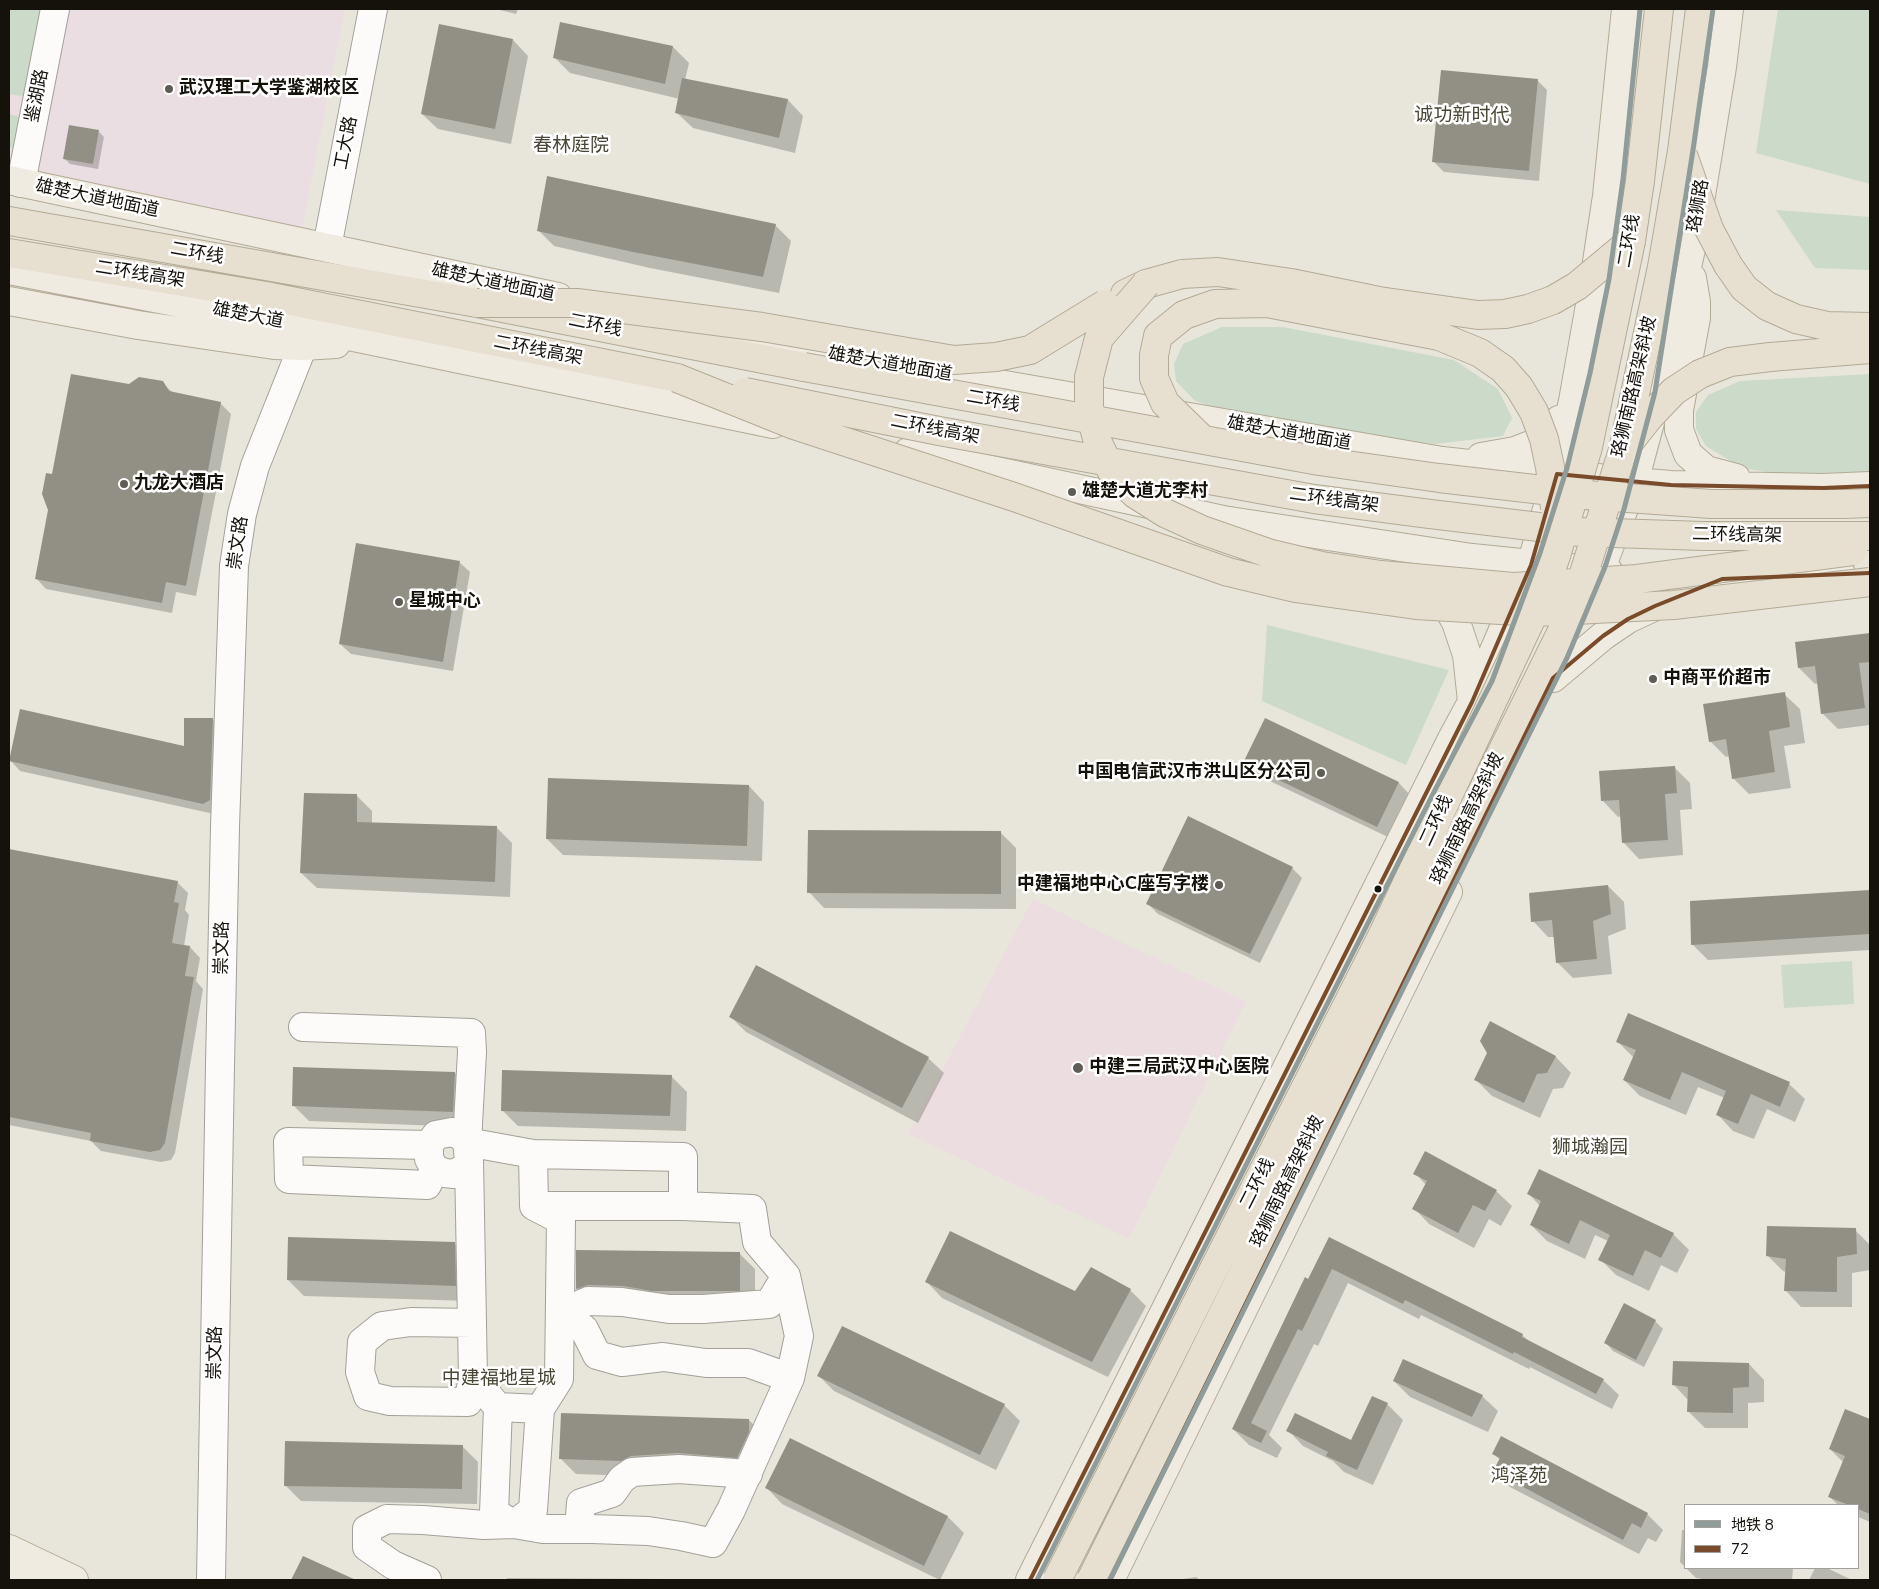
<!DOCTYPE html>
<html>
<head>
<meta charset="utf-8">
<style>
	body { margin:0 }
	#map { position:relative; width:1879px; height:1589px; overflow:hidden; background:#e8e6db; font-family:"Nunito Sans","Noto Sans SC",sans-serif }
	canvas { display:block }
	.frame { position:absolute; inset:0; border:10px solid #14120b; pointer-events:none }
	.legend { position:absolute; left:1684px; top:1504px; width:175px; height:65px; box-sizing:border-box; background:#fff; border:1px solid #a1a09d; margin:0; padding:6px 9px; list-style:none; font-size:15px; color:#14120b }
	.legend li { display:flex; align-items:center; gap:10px; height:25px }
	.legend b { width:25px; border:1px solid #a1a09d }
</style>
</head>
<body>
<div id="map">
<canvas width="1879" height="1589"></canvas>
<div class="frame"></div>
<ul class="legend">
<li><b style="height:6px;background:#8f9c9a"></b>地铁 8</li>
<li><b style="height:6px;background:#7a4b2a"></b>72</li>
</ul>
</div>
<script>
const g = document.querySelector('canvas').getContext('2d');
g.lineJoin = 'round';
function paint(path, color) {
  g.fillStyle = color;
  g.fill(path, 'evenodd');
}
function toPath(rows) {
  const path = new Path2D();
  for (const r of rows) {
    path.moveTo(r[0], r[1]);
    for (let i = 2; i < r.length; i += 2) path.lineTo(r[i], r[i + 1]);
  }
  return path;
}
function trace(path, color, width, dash) {
  g.strokeStyle = color;
  g.lineWidth = width;
  g.lineCap = dash ? 'butt' : 'round';
  g.setLineDash(dash || []);
  g.stroke(path);
}
function write(font, color, halo, rows, align = 'center') {
  g.font = font + ' "Nunito Sans","Noto Sans SC",sans-serif';
  g.lineWidth = 5;
  g.setLineDash([]);
  g.textBaseline = 'middle';
  g.strokeStyle = halo;
  g.fillStyle = color;
  for (const [text, x, y, turn = 0] of rows) {
    g.save();
    g.translate(x, y);
    g.rotate((+turn || 0) * Math.PI / 180);
    g.textAlign = isNaN(turn) ? turn : align;
    if (halo) g.strokeText(text, 0, 0);
    g.fillText(text, 0, 0);
    g.restore();
  }
}
const education = toPath([
	[9,9,345,9,300,239,9,169]
]);
const medical = toPath([
	[1033,899,1246,1002,1129,1239,908,1134]
]);
const green = toPath([
	[10,9,46,9,29,97,9,94,9,17],
	[1778,9,1870,9,1870,184,1756,153],
	[9,114,25,118,18,149,9,147],
	[1776,210,1870,217,1870,270,1815,268],
	[1222,327,1283,327,1454,360,1498,389,1512,418,1503,436,1435,444,1310,428,1219,410,1194,400,1176,381,1174,364,1183,344],
	[1870,374,1870,474,1774,473,1742,468,1706,446,1696,429,1696,412,1708,395,1740,381],
	[1267,625,1449,670,1406,765,1262,701],
	[1852,961,1854,1004,1784,1008,1781,965]
]);
const shadow = toPath([
	[496,9,518,9,516,14],
	[561,23,673,47,689,63,685,80,788,100,803,116,795,153,693,128,677,113,680,99,570,73,554,57],
	[513,40,528,56,511,144,438,129,422,114],
	[1537,80,1547,90,1539,181,1444,172,1434,162],
	[99,132,104,137,98,169,70,164,65,159],
	[775,225,791,241,779,293,650,268,554,246,538,230],
	[162,382,173,393,220,403,231,414,196,596,176,592,172,613,46,589,36,578,49,510,53,476,130,385],
	[459,562,470,572,453,671,351,654,340,644],
	[1870,634,1870,725,1838,729,1822,713,1818,683,1815,684,1799,668,1796,643],
	[1784,694,1800,709,1805,743,1784,746,1791,788,1749,794,1733,778,1730,756,1726,757,1710,741],
	[213,720,223,730,214,814,20,771,10,760,185,747],
	[1266,720,1399,783,1409,794,1388,837,1255,774,1245,763],
	[1674,767,1690,783,1692,809,1680,810,1683,855,1639,859,1624,843,1622,816,1618,817,1603,801],
	[749,786,764,802,762,861,563,855,547,839],
	[356,795,372,811,372,824,496,827,512,843,510,897,317,888,301,873],
	[1001,833,1016,848,1016,909,824,908,809,892],
	[9,850,177,882,188,893,185,910,189,915,184,946,190,947,200,958,196,981,203,989,175,1153,171,1160,161,1162,101,1151,91,1141,9,1125],
	[1292,868,1302,878,1260,963,1158,914,1147,903],
	[1608,886,1624,902,1626,929,1608,936,1612,974,1573,978,1557,962,1555,937,1548,937,1533,921],
	[1870,892,1870,950,1708,960,1692,944,1691,902],
	[730,1016,928,1058,944,1073,918,1123,746,1032],
	[1491,1023,1556,1057,1571,1073,1563,1088,1553,1089,1540,1118,1492,1096,1476,1080,1489,1053],
	[1617,1041,1789,1084,1805,1099,1795,1122,1767,1109,1754,1139,1733,1131,1718,1115,1725,1098,1698,1087,1686,1115,1640,1096,1624,1080,1634,1058],
	[455,1073,470,1089,468,1127,309,1121,293,1105],
	[671,1076,687,1092,686,1131,518,1126,502,1110],
	[1415,1173,1496,1191,1512,1206,1501,1226,1489,1219,1474,1248,1429,1224,1414,1208,1426,1185],
	[1529,1194,1673,1234,1689,1250,1677,1273,1661,1265,1649,1291,1616,1275,1600,1259,1608,1241,1595,1235,1585,1259,1547,1241,1531,1225,1540,1206],
	[1855,1230,1870,1245,1870,1270,1852,1273,1852,1307,1801,1307,1786,1291,1786,1272,1783,1271,1767,1255],
	[1330,1239,1522,1335,1529,1341,1603,1380,1619,1395,1612,1409,1530,1367,1529,1369,1421,1315,1419,1319,1348,1283,1318,1346,1314,1344,1269,1435,1282,1448,1277,1458,1249,1445,1233,1429],
	[454,1243,470,1259,471,1301,304,1296,288,1280],
	[577,1251,739,1253,755,1269,755,1306,593,1304,577,1289],
	[927,1282,1075,1292,1130,1290,1146,1306,1108,1377,942,1298],
	[1655,1321,1663,1329,1644,1367,1613,1351,1606,1343],
	[1749,1364,1764,1380,1764,1402,1748,1403,1748,1428,1705,1428,1689,1412,1689,1401,1674,1385],
	[819,1376,1004,1405,1020,1421,996,1470,834,1391],
	[1394,1381,1482,1396,1498,1411,1488,1432,1410,1397],
	[1387,1404,1403,1420,1373,1485,1344,1472,1333,1461,1303,1446,1288,1430,1352,1442],
	[1846,1411,1870,1421,1870,1522,1858,1517,1858,1505,1838,1505,1830,1497,1844,1463,1830,1449],
	[749,1420,764,1436,753,1473,637,1476,576,1474,560,1458],
	[791,1440,948,1517,964,1533,940,1580,782,1504,767,1488],
	[462,1446,478,1462,477,1504,301,1501,285,1485],
	[1493,1453,1647,1514,1663,1530,1656,1542,1648,1538,1639,1554,1510,1487,1494,1471,1500,1460],
	[1682,1530,1685,1530,1685,1568,1793,1568,1792,1580,1770,1579,1770,1580,1709,1580,1696,1578,1680,1562],
	[303,1557,353,1580,293,1580],
	[1815,1568,1827,1568,1852,1580,1809,1580],
	[1196,1577,1200,1580,1177,1580],
	[507,1578,668,1579,669,1580,507,1580]
]);
const building = toPath([
	[560,22,673,46,665,84,553,58],
	[439,24,513,39,495,129,421,114],
	[1441,70,1538,79,1529,171,1432,162],
	[682,78,788,99,779,138,675,113],
	[69,125,99,130,93,164,63,159],
	[547,176,776,224,763,277,633,252,537,231],
	[71,374,129,384,139,377,163,381,169,391,221,402,186,586,166,582,162,603,35,579,48,510,42,494,46,473,52,474],
	[356,543,460,561,443,662,339,644],
	[1870,633,1870,662,1859,663,1865,708,1821,714,1815,666,1798,668,1795,642],
	[1785,692,1790,727,1769,731,1775,772,1732,779,1726,739,1709,742,1703,704],
	[20,709,184,746,184,718,213,718,210,800,203,804,9,761],
	[1265,718,1399,782,1377,827,1243,763],
	[1675,766,1677,793,1665,794,1668,840,1622,843,1619,800,1601,801,1599,771],
	[548,778,749,785,747,846,546,839],
	[304,793,357,794,357,822,497,826,495,882,300,873],
	[1188,816,1293,867,1250,954,1146,904],
	[808,830,1001,831,1001,894,807,893],
	[9,849,178,881,174,902,179,903,172,943,190,946,185,976,194,977,165,1143,160,1150,150,1152,90,1141,91,1133,9,1117],
	[1608,885,1611,914,1593,921,1597,959,1556,963,1552,920,1531,922,1529,893],
	[1870,890,1870,934,1691,945,1690,901],
	[756,965,929,1057,902,1108,729,1017],
	[1628,1013,1790,1082,1780,1107,1751,1094,1738,1124,1716,1115,1726,1091,1682,1072,1670,1100,1623,1080,1636,1050,1616,1042],
	[1490,1021,1556,1056,1547,1073,1537,1074,1524,1103,1474,1080,1487,1053,1480,1041],
	[293,1067,455,1072,453,1112,292,1106],
	[502,1070,672,1075,670,1116,501,1111],
	[1425,1151,1497,1190,1485,1211,1473,1205,1458,1233,1412,1209,1427,1181,1413,1174],
	[1539,1169,1674,1233,1661,1258,1645,1250,1633,1276,1598,1260,1610,1235,1580,1220,1569,1244,1530,1225,1541,1201,1527,1194],
	[1767,1226,1856,1228,1857,1254,1837,1257,1837,1292,1784,1291,1786,1259,1766,1256],
	[950,1231,1075,1291,1091,1267,1131,1289,1092,1362,925,1282],
	[288,1237,455,1242,456,1286,287,1280],
	[1329,1237,1523,1334,1522,1337,1604,1379,1596,1394,1514,1352,1513,1354,1405,1300,1403,1304,1332,1269,1302,1331,1298,1329,1251,1423,1267,1431,1261,1443,1232,1429,1305,1277,1308,1279],
	[576,1250,740,1252,740,1291,652,1291,623,1286,588,1285,576,1289],
	[1624,1303,1656,1320,1636,1360,1604,1343],
	[842,1326,1005,1404,980,1455,817,1376],
	[1403,1359,1483,1395,1472,1417,1393,1381],
	[1673,1361,1749,1363,1749,1387,1733,1388,1733,1413,1687,1412,1688,1387,1672,1385],
	[1372,1396,1388,1403,1357,1470,1326,1456,1328,1452,1286,1431,1295,1413,1351,1440],
	[1845,1409,1870,1419,1870,1514,1858,1509,1858,1505,1849,1505,1828,1497,1845,1456,1829,1449],
	[561,1413,749,1419,749,1432,737,1458,678,1453,631,1456,621,1461,559,1459],
	[1501,1436,1648,1513,1641,1528,1632,1523,1623,1540,1493,1471,1500,1458,1492,1454],
	[790,1438,948,1516,924,1566,765,1488],
	[285,1441,463,1445,462,1489,284,1486],
	[303,1556,356,1580,291,1580]
]);
const minor = toPath([
	[21,183,55,9],
	[327,247,373,9],
	[303,1027,471,1033,472,1052,467,1142,533,1154,534,1206,561,1220,559,1379,540,1409,498,1407,473,1378,469,1160],
	[429,1145,429,1159,435,1169,445,1173,454,1174,465,1168,469,1160,467,1142,461,1136,452,1132,436,1135,429,1145,288,1142,289,1179,427,1185,435,1169],
	[533,1154,683,1157,683,1206,535,1206],
	[683,1206,752,1209,757,1242,786,1276,799,1336,790,1378,748,1363,706,1363,663,1357,622,1362,597,1355,584,1329,560,1313,588,1301,622,1302,669,1309,703,1309,769,1304,786,1276],
	[472,1323,411,1322,382,1326,362,1342,360,1372,368,1396,390,1401,468,1402,473,1378],
	[498,1407,494,1513,514,1524,533,1510,540,1409],
	[579,1529,581,1503,612,1493,622,1479,632,1472,679,1469,748,1474],
	[211,1580,220,1065,225,827,234,566,242,514,255,466,310,328],
	[427,1580,393,1565,367,1547,367,1529,387,1519,423,1520,484,1525,514,1524,543,1529,592,1529,648,1531,681,1536,713,1543,731,1510,790,1378]
]);
const major = toPath([
	[9,180,558,297],
	[9,270,310,328,773,424],
	[1692,278,1696,302,1696,318,1679,410,1679,430,1688,454,1706,470,1736,478],
	[9,301,138,325,274,345,303,346,336,344],
	[712,331,769,344,1442,461,1634,482,1671,485,1823,488,1870,486],
	[908,452,1223,520,1472,558,1609,572],
	[1481,457,1515,451,1533,444,1552,429,1559,420],
	[1714,579,1841,574],
	[1594,587,1634,482,1657,396,1695,232,1722,67,1729,9],
	[1437,589,1456,622,1467,655,1472,701],
	[1553,678,1603,636,1628,619,1658,605],
	[9,1549,74,1580],
	[9,1572,25,1580],
	[1030,1580,1452,739,1472,702,1531,565,1557,474,1573,401,1593,288,1607,196,1626,9],
	[1110,1580,1448,892]
]);
const highway = toPath([
	[1682,151,1700,9],
	[9,221,477,303,804,367],
	[1631,241,1640,181,1659,9],
	[9,253,266,296,677,378],
	[1125,294,1146,284,1182,274]
]);
const highwayBridge = toPath([
	[1683,155,1709,229,1728,265,1744,288,1767,306,1796,319,1827,326,1870,327],
	[1182,274,1218,272,1291,283,1379,301,1478,315,1505,314,1528,309,1553,300,1577,286,1631,241],
	[1146,284,1099,338,1089,377,1089,407,1098,443,1112,472,1135,494,1165,513,1202,530,1268,553,1322,566,1381,575,1513,587,1637,579,1853,551],
	[477,303,577,303,762,327,954,360,996,357,1030,350,1105,304],
	[804,367,1319,461,1439,478,1586,495,1711,504,1844,504,1870,503],
	[677,378,794,425,1014,497,1228,572,1295,588,1416,605,1535,612,1674,605,1870,582],
	[745,392,939,431,1314,499,1430,514,1581,532,1704,536,1870,536],
	[1202,439,1165,403,1154,378,1154,355,1158,336,1184,315,1215,304,1267,303,1439,336,1480,353,1503,369,1519,387,1534,412,1544,439,1550,467,1555,508],
	[1627,445,1650,416,1674,391,1700,374,1730,362,1770,357,1870,349],
	[1057,1580,1384,932,1540,600,1556,556,1588,447,1631,241],
	[1091,1580,1564,627,1583,576,1623,450,1662,267,1682,151]
]);
const bus1 = toPath([
	[1030,1580,1472,702,1531,565,1557,474,1671,485,1823,488,1870,486],
	[1110,1580,1553,678,1603,636,1628,619,1655,606,1722,579,1870,573]
]);
const metro1 = toPath([
	[1037,1580,1436,788,1492,681,1540,553,1567,468,1590,373,1609,279,1623,179,1640,9],
	[1110,1580,1567,658,1605,567,1624,509,1655,392,1693,150,1713,9]
]);
const markers = [
	[169,89,5,"#5e5c54"],
	[124,484,5,"#5e5c54"],
	[1072,492,5,"#5e5c54"],
	[399,602,5,"#5e5c54"],
	[1653,679,5,"#5e5c54"],
	[1321,773,5,"#5e5c54"],
	[1219,885,5,"#5e5c54"],
	[1378,889,4.5,"#14120b"],
	[1078,1068,6,"#5e5c54"]
];
const poiNames = [
	["武汉理工大学鉴湖校区",179,89],
	["九龙大酒店",134,484],
	["雄楚大道尤李村",1082,492],
	["星城中心",409,602],
	["中商平价超市",1663,679],
	["中国电信武汉市洪山区分公司",1311,773,"right"],
	["中建福地中心C座写字楼",1209,885,"right"],
	["中建三局武汉中心医院",1089,1068]
];
const streetNames = [
	["鉴湖路",38,96,-79],
	["工大路",347,143,-79],
	["雄楚大道地面道",97,199,12],
	["珞狮路",1699,206,-80],
	["二环线",1630,241,-80],
	["二环线",197,254,10],
	["二环线高架",140,275,9],
	["雄楚大道地面道",493,283,12],
	["雄楚大道",248,316,11],
	["二环线",595,326,11],
	["二环线高架",538,351,11],
	["雄楚大道地面道",890,365,10],
	["珞狮南路高架斜坡",1635,387,-77],
	["二环线",993,402,10],
	["二环线高架",935,430,11],
	["雄楚大道地面道",1289,434,10],
	["二环线高架",1334,501,8],
	["二环线高架",1737,536,1],
	["崇文路",239,543,-82],
	["珞狮南路高架斜坡",1468,819,-64],
	["二环线",1437,821,-65],
	["崇文路",223,948,-89],
	["珞狮南路高架斜坡",1288,1182,-64],
	["二环线",1258,1184,-63],
	["崇文路",216,1353,-89]
];
const neighbourhoodNames = [
	["诚功新时代",1462,116],
	["春林庭院",571,146],
	["狮城瀚园",1590,1148],
	["中建福地星城",499,1379],
	["鸿泽苑",1519,1477]
];
paint(education, '#ebdee2');
paint(medical, '#ecdee0');
paint(green, '#ccdac9');
paint(shadow, '#0003');
paint(building, '#929085');
trace(minor, '#a2a098', 30);
trace(major, '#b2aa95', 30);
trace(highway, '#b2aa95', 30);
trace(minor, '#fcfbfa', 28);
trace(major, '#efebe1', 28);
trace(highway, '#e7e0d0', 28);
trace(highwayBridge, '#b2aa95', 30, []);
trace(highwayBridge, '#e7e0d0', 28);
trace(bus1, '#7a4b2a', 4);
trace(metro1, '#8f9c9a', 5);
for (const [x, y, r, color] of markers) {
  const dot = new Path2D();
  dot.arc(x, y, r, 0, 2 * Math.PI);
  g.fillStyle = color;
  g.fill(dot);
  trace(dot, '#fff', 2);
}
write('bold 18px', '#14120b', '#fff', poiNames, 'left');
write('18px', '#14120b', '#fff', streetNames);
write('19px', '#494635', '#fff', neighbourhoodNames);
</script>
</body>
</html>
